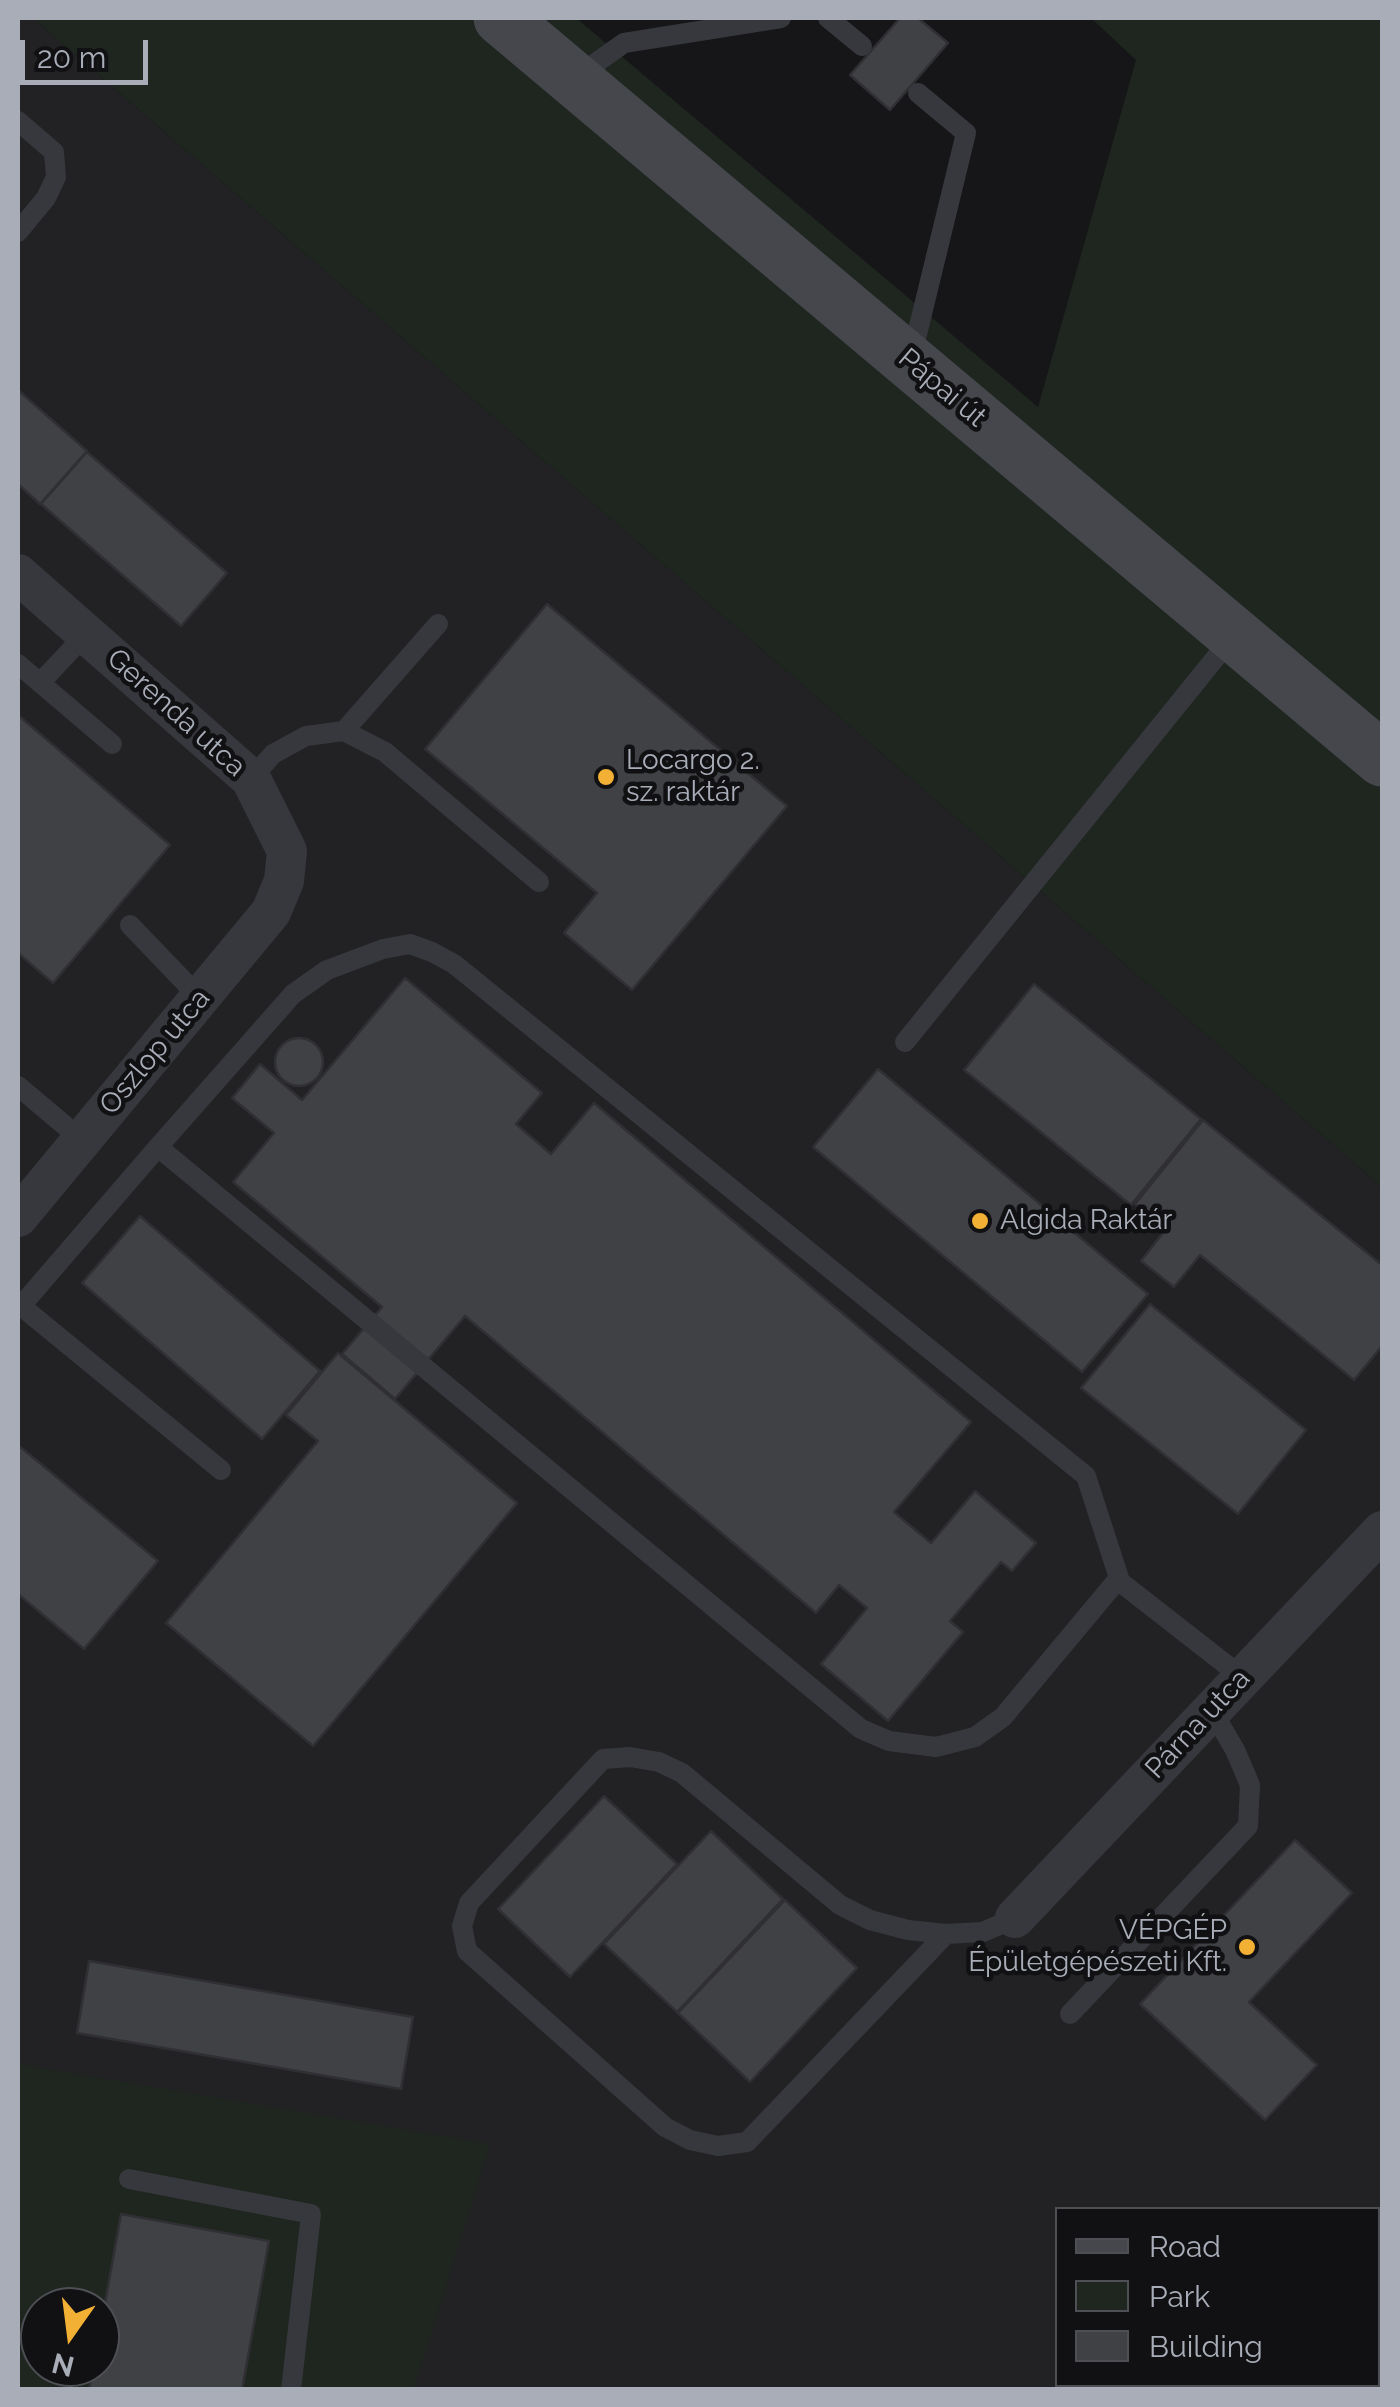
<!DOCTYPE html>
<html>
<head>
<meta charset="utf-8">
<style>
	body { margin:0 }
	#map { position:relative; width:1400px; height:2407px; overflow:hidden; background:#161618; font-family:Raleway,sans-serif }
	canvas { display:block }
	.frame { position:absolute; inset:0; border:20px solid #a8adb8; pointer-events:none }
	.legend { position:absolute; left:1055px; top:2207px; width:325px; height:180px; box-sizing:border-box; background:#111113; border:2px solid #4d4f55; margin:0; padding:12px 18px; list-style:none; font-size:30px; color:#a8adb8 }
	.legend li { display:flex; align-items:center; gap:20px; height:50px }
	.legend b { width:50px; border:2px solid #4d4f55 }
	.north { position:absolute; left:20px; top:2287px; width:100px; height:100px; box-sizing:border-box; background:#111113; border:2px solid #4d4f55; border-radius:50%; rotate:194deg; font-size:28px; font-weight:700; line-height:40px; text-align:center; color:#a8adb8 }
	.north::after { content:''; display:block; margin:auto; width:35px; height:45px; background:#f2b134; clip-path:polygon(50% 0,100% 100%,50% 72%,0 100%) }
	.scale { position:absolute; left:20px; top:40px; width:128px; height:45px; box-sizing:border-box; border:5px solid #a8adb8; border-top:0; padding-left:12px; font-size:30px; line-height:35px; white-space:nowrap; color:#a8adb8; -webkit-text-stroke:8px #111113; paint-order:stroke }
</style>
</head>
<body>
<div id="map">
<canvas width="1400" height="2407"></canvas>
<div class="frame"></div>
<ul class="legend">
<li><b style="height:12px;background:#45474d"></b>Road</li>
<li><b style="height:28px;background:#1e261f"></b>Park</li>
<li><b style="height:28px;background:#404145"></b>Building</li>
</ul>
<div class="north">N</div>
<div class="scale">20 m</div>
</div>
<script>
const g = document.querySelector('canvas').getContext('2d');
g.lineJoin = 'round';
function paint(path, color) {
  g.fillStyle = color;
  g.fill(path, 'evenodd');
}
function toPath(rows) {
  const path = new Path2D();
  for (const r of rows) {
    if (r.length === 3) {
      path.moveTo(r[0] + r[2], r[1]);
      path.arc(r[0], r[1], r[2], 0, 2 * Math.PI);
      continue;
    }
    path.moveTo(r[0], r[1]);
    for (let i = 2; i < r.length; i += 2) path.lineTo(r[i], r[i + 1]);
  }
  return path;
}
function trace(path, color, width, dash) {
  g.strokeStyle = color;
  g.lineWidth = width;
  g.lineCap = dash ? 'butt' : 'round';
  g.setLineDash(dash || []);
  g.stroke(path);
}
function write(font, color, halo, rows, align = 'center') {
  g.font = font + ' Raleway,sans-serif';
  g.lineWidth = 9;
  g.setLineDash([]);
  g.textBaseline = 'middle';
  g.strokeStyle = halo;
  g.fillStyle = color;
  for (const [text, x, y, turn = 0] of rows) {
    g.save();
    g.translate(x, y);
    g.rotate((+turn || 0) * Math.PI / 180);
    g.textAlign = isNaN(turn) ? turn : align;
    if (halo) g.strokeText(text, 0, 0);
    g.fillText(text, 0, 0);
    g.restore();
  }
}
const built = toPath([
	[18,18,33,18,1382,1187,1382,2389,18,2389],
	[1058,2210,1378,2210,1378,2384,1058,2384],
	[40,2307,100,2307,100,2367,40,2367]
]);
const green = toPath([
	[33,18,576,18,1038,407,1136,60,1091,18,1382,18,1382,1187],
	[18,2064,490,2144,414,2389,18,2389],
	[40,2307,100,2307,100,2367,40,2367]
]);
const building = toPath([
	[900,18,918,18,948,43,890,110,850,75,900,18],
	[18,390,87,451,40,504,18,484,18,390],
	[87,452,227,573,181,626,41,504,87,452],
	[547,604,787,806,632,990,564,933,597,893,425,749,547,604],
	[18,715,170,845,53,983,18,953,18,715],
	[405,978,542,1093,516,1124,551,1154,594,1103,971,1422,894,1512,931,1543,975,1491,1036,1543,1012,1571,1001,1562,950,1621,963,1632,888,1721,821,1664,867,1608,839,1585,816,1613,465,1316,395,1399,342,1354,382,1307,233,1182,274,1133,232,1098,260,1064,302,1100,405,978],
	[1034,984,1201,1119,1131,1205,964,1070,1034,984],
	[299,1062,24],
	[878,1069,1148,1294,1082,1372,813,1147,878,1069],
	[1203,1120,1382,1265,1382,1346,1354,1380,1200,1255,1174,1287,1141,1261,1166,1229,1135,1204,1203,1120],
	[140,1216,320,1371,262,1439,82,1283,140,1216],
	[1150,1304,1306,1430,1238,1514,1081,1388,1150,1304],
	[338,1353,517,1503,313,1746,166,1623,318,1441,286,1415,338,1353],
	[18,1445,158,1561,84,1649,18,1594,18,1445],
	[604,1796,677,1864,570,1977,498,1909,604,1796],
	[711,1831,783,1899,677,2012,604,1944,711,1831],
	[1295,1840,1352,1893,1249,2002,1317,2065,1265,2120,1140,2004,1295,1840],
	[785,1900,857,1968,750,2082,678,2013,785,1900],
	[89,1961,413,2017,401,2089,77,2033,89,1961],
	[121,2214,269,2241,242,2390,89,2390,93,2367,100,2367,100,2331,121,2214],
	[1178,2384,1325,2384,1341,2390,1176,2390,1178,2384]
]);
const lane = toPath([
	[828,18,862,46],
	[576,77,624,43,781,18],
	[18,121,54,152,56,177,46,198,18,232],
	[911,359,966,133,918,93],
	[18,664,112,744],
	[40,683,86,634],
	[344,731,438,624],
	[251,779,273,754,306,736,344,731,385,752,539,882],
	[130,925,200,998],
	[905,1042,1234,635],
	[18,1086,82,1140],
	[158,1147,21,1306,221,1470],
	[1119,1578,1003,1717,975,1737,936,1747,889,1741,861,1729,158,1147,293,994,327,970,383,949,410,944,432,952,454,964,1086,1476,1119,1578,1119,1581,1242,1677],
	[946,1934,747,2142,718,2146,690,2140,665,2127,467,1951,462,1926,469,1903,603,1759,630,1757,659,1762,682,1773,840,1905,870,1920,908,1930,946,1934,983,1932,1015,1918],
	[1070,2014,1248,1826,1250,1785,1235,1750,1211,1709],
	[129,2179,311,2214,291,2390],
	[1378,2345,1382,2346],
	[1127,2390,1129,2384]
]);
const street = toPath([
	[18,574,251,779,287,851,284,881,271,912,18,1217],
	[1015,1918,1382,1531]
]);
const secondary = toPath([
	[501,18,1382,759]
]);
const markers = [
	[606,777,10,"#f2b134"],
	[980,1221,10,"#f2b134"],
	[1247,1947,10,"#f2b134"]
];
const streetNames = [
	["Pápai út",942,388,40],
	["Gerenda utca",176,713,42],
	["Oszlop utca",155,1052,-50],
	["Párna utca",1198,1724,-47]
];
const poiNames = [
	["Locargo 2.",626,761],
	["sz. raktár",626,793],
	["Algida Raktár",1000,1221],
	["VÉPGÉP",1227,1931,"right"],
	["Épületgépészeti Kft.",1227,1963,"right"]
];
paint(built, '#222225');
paint(green, '#1e261f');
paint(building, '#404145');
trace(building, '#303034', 2.5);
trace(lane, '#37383d', 20);
trace(street, '#37383d', 40);
trace(secondary, '#45474d', 55);
for (const [x, y, r, color] of markers) {
  const dot = new Path2D();
  dot.arc(x, y, r, 0, 2 * Math.PI);
  g.fillStyle = color;
  g.fill(dot);
  trace(dot, '#111113', 4);
}
write('28px', '#a8adb8', '#111113', streetNames);
write('28px', '#a8adb8', '#111113', poiNames, 'left');
</script>
</body>
</html>
